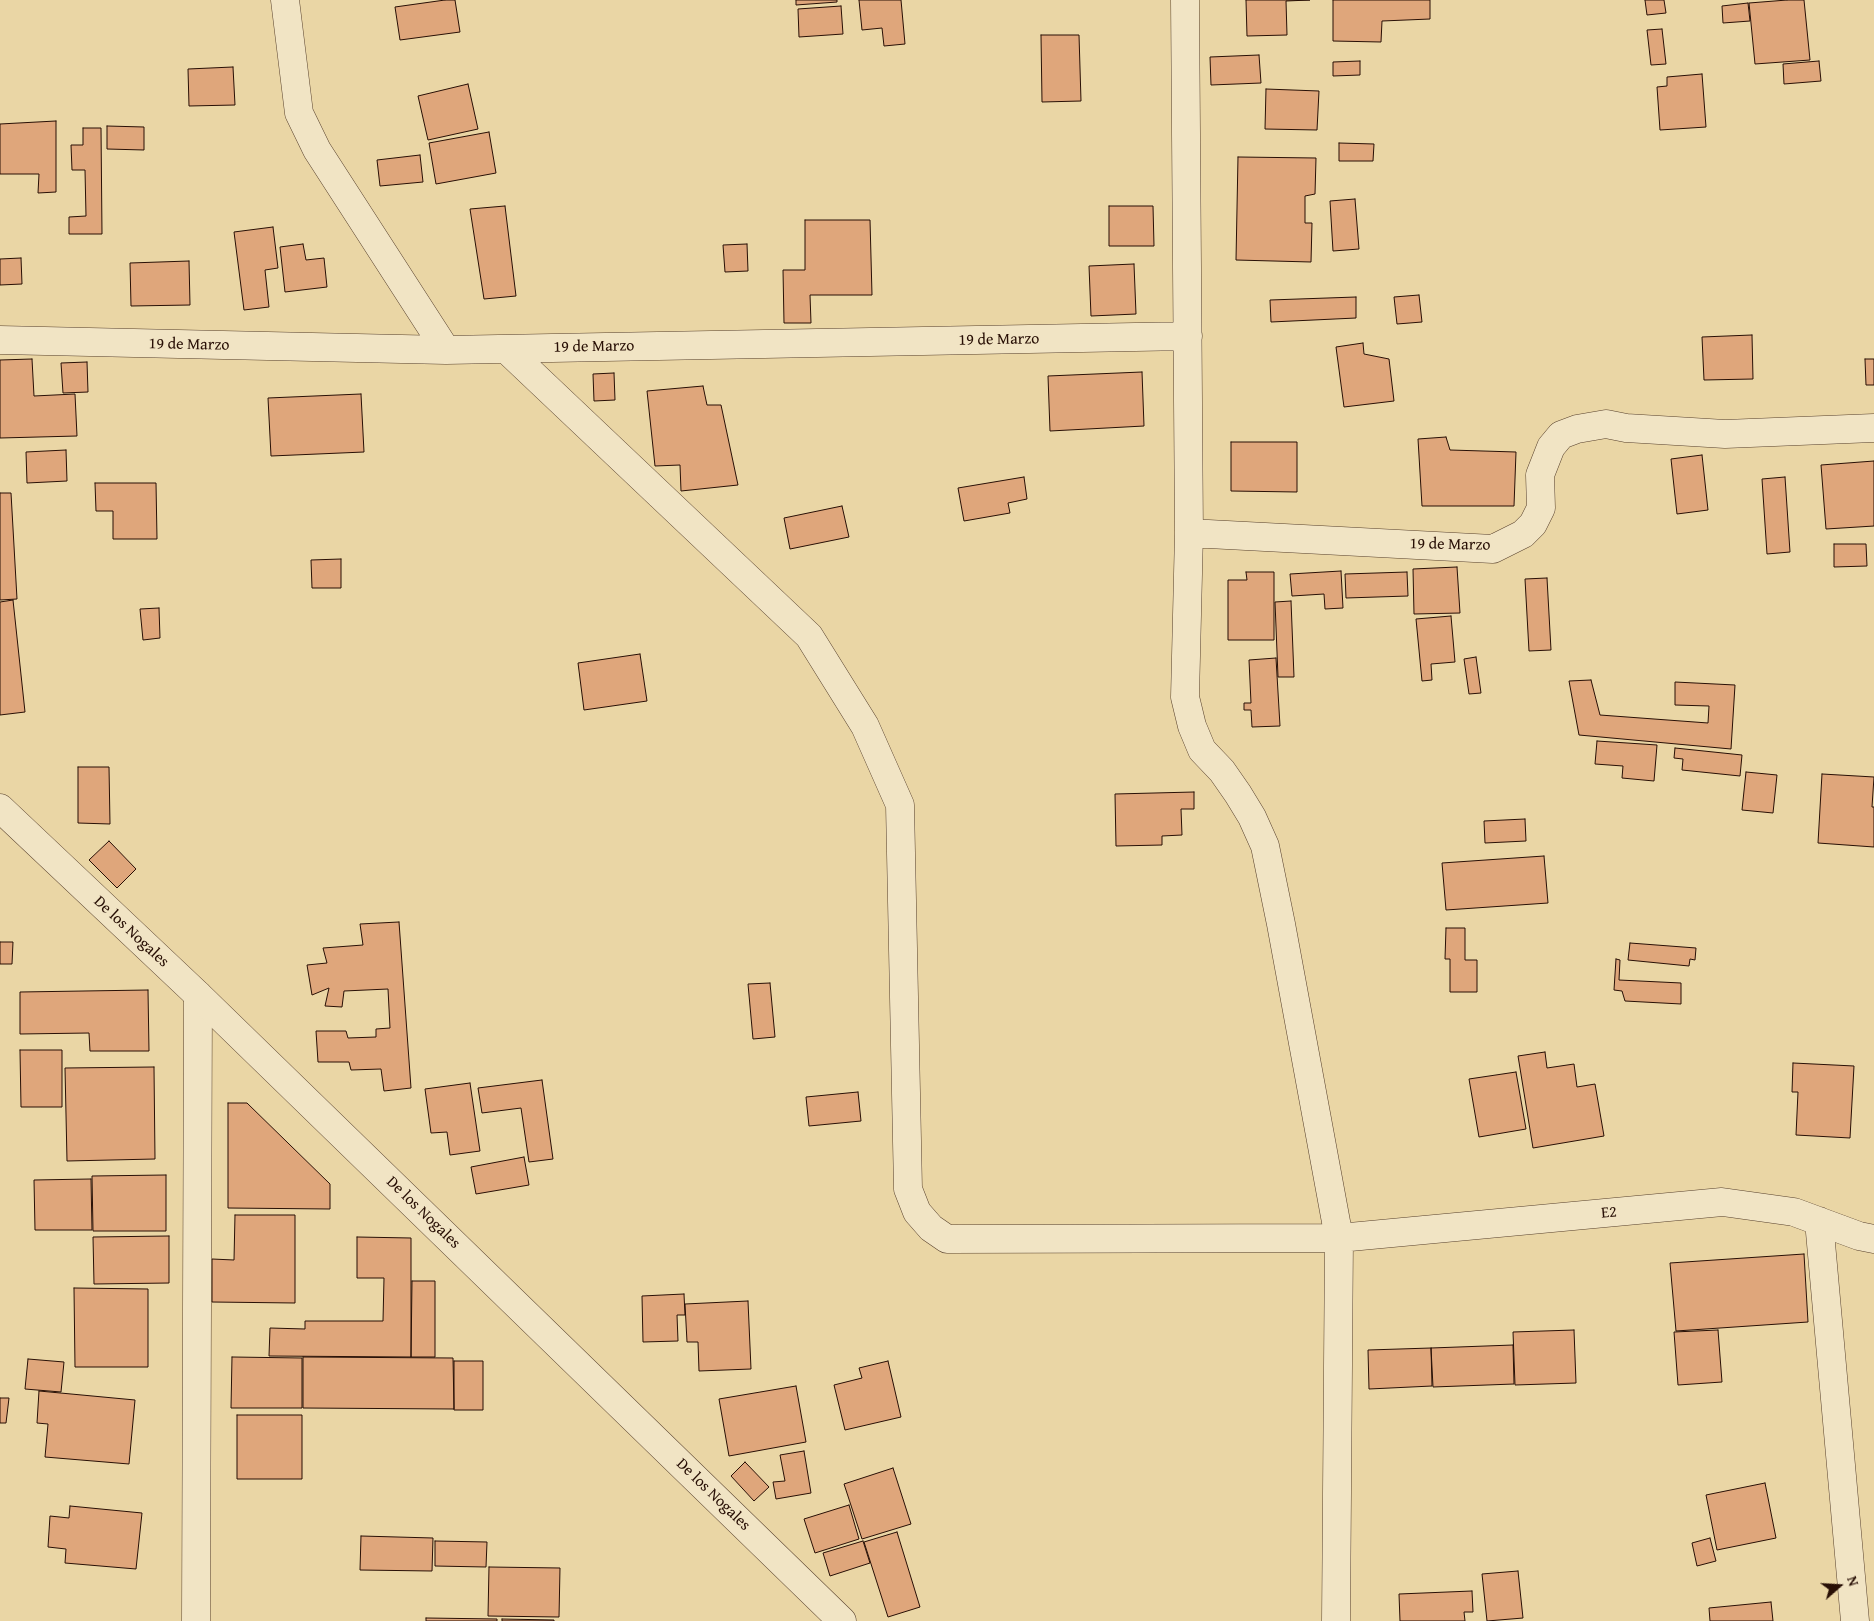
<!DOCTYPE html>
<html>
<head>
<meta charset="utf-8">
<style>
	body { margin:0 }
	#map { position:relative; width:1874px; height:1621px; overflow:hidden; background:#ead6a5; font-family:"Gentium Book Plus",serif }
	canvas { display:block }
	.north { position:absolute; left:1814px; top:1561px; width:50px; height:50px; -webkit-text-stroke:4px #f1e4c4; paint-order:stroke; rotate:71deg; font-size:14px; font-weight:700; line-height:20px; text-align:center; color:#280f05 }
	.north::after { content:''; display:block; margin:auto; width:18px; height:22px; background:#280f05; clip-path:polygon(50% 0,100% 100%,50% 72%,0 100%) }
</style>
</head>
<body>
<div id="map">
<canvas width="1874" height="1621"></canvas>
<div class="north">N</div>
</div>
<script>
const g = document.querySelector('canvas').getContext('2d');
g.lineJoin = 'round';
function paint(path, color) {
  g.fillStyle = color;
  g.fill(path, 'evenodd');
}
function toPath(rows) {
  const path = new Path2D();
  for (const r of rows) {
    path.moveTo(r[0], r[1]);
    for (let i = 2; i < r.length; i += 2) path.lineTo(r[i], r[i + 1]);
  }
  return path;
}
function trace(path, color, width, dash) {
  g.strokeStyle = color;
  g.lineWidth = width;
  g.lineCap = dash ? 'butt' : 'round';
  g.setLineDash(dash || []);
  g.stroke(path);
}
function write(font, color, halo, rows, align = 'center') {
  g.font = font + ' "Gentium Book Plus",serif';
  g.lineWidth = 4;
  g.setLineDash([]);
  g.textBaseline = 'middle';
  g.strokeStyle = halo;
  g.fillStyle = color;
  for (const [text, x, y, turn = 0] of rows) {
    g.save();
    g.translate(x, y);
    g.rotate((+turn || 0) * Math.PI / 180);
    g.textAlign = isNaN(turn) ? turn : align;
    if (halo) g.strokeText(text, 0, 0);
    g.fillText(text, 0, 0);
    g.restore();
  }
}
const building = toPath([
	[445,0,455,0,460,32,400,40,395,7,445,0],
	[796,0,837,0,837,2,796,5,796,0],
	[859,0,901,0,905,44,884,46,882,28,862,30,859,0],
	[1246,0,1310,0,1286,1,1287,35,1247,36,1246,0],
	[1333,0,1430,0,1430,19,1382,21,1381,42,1333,41,1333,0],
	[1645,0,1664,0,1666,13,1647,15,1645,0],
	[1787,0,1804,0,1810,60,1755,64,1749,3,1787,0],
	[1748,3,1750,21,1723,23,1722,6,1748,3],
	[841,6,843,34,799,37,798,9,841,6],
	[1662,29,1666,64,1651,65,1647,30,1662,29],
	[1041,35,1079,35,1081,101,1042,102,1041,35],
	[1259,55,1261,83,1211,85,1210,57,1259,55],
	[1360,61,1360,75,1333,76,1333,62,1360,61],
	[1819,61,1821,81,1784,84,1783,64,1819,61],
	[233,67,235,105,189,106,188,69,233,67],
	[1702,74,1706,127,1660,130,1657,87,1667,86,1667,77,1702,74],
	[468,84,478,129,428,140,418,96,468,84],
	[1266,89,1319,91,1317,130,1265,129,1266,89],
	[56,121,56,192,38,193,39,174,0,174,0,124,56,121],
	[107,126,144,127,144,150,107,149,107,126],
	[83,128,101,128,102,234,69,234,69,217,86,216,85,170,72,170,71,145,83,145,83,128],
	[489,132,496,173,436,184,429,143,489,132],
	[1339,143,1374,144,1373,161,1339,161,1339,143],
	[420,155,423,182,380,186,377,160,420,155],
	[1238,157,1316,158,1315,194,1305,196,1305,223,1312,223,1311,262,1236,260,1238,157],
	[1355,199,1359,249,1333,251,1330,201,1355,199],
	[505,206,516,296,484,299,470,209,505,206],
	[1109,206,1153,206,1154,246,1109,246,1109,206],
	[805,220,870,220,872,295,810,295,811,323,784,323,783,270,805,270,805,220],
	[273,227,278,268,265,270,269,307,244,310,234,232,273,227],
	[303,244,306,260,324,258,327,287,285,292,280,247,303,244],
	[747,244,748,271,725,272,723,245,747,244],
	[21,258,22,284,0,285,0,259,21,258],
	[189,261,190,305,131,306,130,263,189,261],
	[1134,264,1136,314,1091,316,1089,266,1134,264],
	[1419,295,1422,322,1397,324,1394,297,1419,295],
	[1356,297,1356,318,1271,322,1270,300,1356,297],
	[1752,335,1753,379,1704,380,1702,337,1752,335],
	[1363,343,1364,354,1389,359,1394,401,1344,407,1336,347,1363,343],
	[32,359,34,396,75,394,77,436,0,438,0,360,32,359],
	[1865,359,1874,359,1874,385,1866,385,1865,359],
	[87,362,88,392,63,393,61,363,87,362],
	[1142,372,1144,426,1050,431,1048,376,1142,372],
	[614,373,615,400,594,401,593,374,614,373],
	[703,386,707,405,721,405,738,485,681,491,680,465,655,466,647,391,703,386],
	[361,394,364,452,271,456,268,398,361,394],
	[1446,437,1450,450,1516,452,1514,506,1422,506,1418,439,1446,437],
	[1231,442,1297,442,1297,492,1231,491,1231,442],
	[66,450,67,481,27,483,26,452,66,450],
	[1702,455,1708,510,1677,514,1671,459,1702,455],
	[1874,461,1874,526,1826,529,1821,465,1874,461],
	[1024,477,1027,499,1008,503,1010,513,964,521,958,488,1024,477],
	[1785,477,1790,552,1767,554,1762,479,1785,477],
	[95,483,156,483,157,539,113,539,113,511,96,511,95,483],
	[0,493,11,493,17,599,0,600,0,493],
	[842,506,849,537,790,549,784,518,842,506],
	[1834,544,1866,544,1867,566,1834,567,1834,544],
	[341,559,341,588,312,588,311,560,341,559],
	[1457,567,1460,613,1414,614,1413,569,1457,567],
	[1341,571,1343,608,1325,609,1324,594,1292,596,1290,574,1341,571],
	[1246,572,1274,572,1274,640,1228,640,1228,580,1247,580,1246,572],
	[1407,572,1408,596,1346,598,1345,574,1407,572],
	[1547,578,1551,650,1529,651,1525,579,1547,578],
	[13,600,25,712,0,715,0,602,13,600],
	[1291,601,1294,677,1278,677,1275,602,1291,601],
	[159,608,160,638,143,640,140,609,159,608],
	[1451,616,1455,662,1431,664,1432,680,1422,681,1416,619,1451,616],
	[640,654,647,701,584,710,578,663,640,654],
	[1476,657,1481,693,1469,694,1464,659,1476,657],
	[1276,658,1280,726,1252,727,1251,710,1244,710,1244,703,1251,703,1249,660,1276,658],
	[1591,680,1600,715,1708,723,1709,706,1675,705,1675,682,1735,685,1731,749,1579,735,1569,681,1591,680],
	[1597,741,1657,745,1654,781,1622,778,1623,766,1595,764,1597,741],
	[1675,748,1742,755,1740,776,1682,770,1683,759,1674,758,1675,748],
	[78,767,109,767,110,824,78,823,78,767],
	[1746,772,1777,775,1773,813,1742,810,1746,772],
	[1822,774,1874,777,1872,807,1874,807,1874,847,1818,843,1822,774],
	[1194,792,1194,809,1181,809,1182,835,1162,836,1162,845,1116,846,1115,794,1194,792],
	[1525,819,1526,841,1485,843,1484,821,1525,819],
	[109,841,136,869,117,888,89,860,109,841],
	[1544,856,1548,903,1446,910,1442,863,1544,856],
	[399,922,411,1088,384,1091,381,1069,351,1070,349,1062,318,1062,316,1031,346,1031,348,1038,376,1037,376,1029,390,1028,388,989,344,991,342,1007,325,1006,329,988,312,995,307,965,327,963,323,948,363,945,360,924,399,922],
	[1446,928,1465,928,1465,960,1477,960,1477,992,1450,992,1450,959,1445,959,1446,928],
	[0,942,13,942,12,964,0,964,0,942],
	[1630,943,1696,948,1695,960,1690,959,1689,966,1628,960,1630,943],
	[1616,959,1620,960,1619,980,1681,983,1681,1004,1625,1001,1622,991,1614,990,1616,959],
	[770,983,775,1037,753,1039,748,984,770,983],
	[148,990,149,1051,90,1051,89,1033,20,1034,20,992,148,990],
	[20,1050,62,1050,62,1107,21,1107,20,1050],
	[1545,1052,1547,1068,1574,1064,1577,1087,1595,1084,1604,1136,1533,1148,1518,1056,1545,1052],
	[1793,1063,1854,1066,1850,1138,1796,1135,1798,1092,1792,1092,1793,1063],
	[154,1067,155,1159,67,1161,65,1068,154,1067],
	[1516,1072,1526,1129,1479,1137,1469,1079,1516,1072],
	[542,1080,553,1159,529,1162,521,1108,482,1113,478,1088,542,1080],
	[470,1083,480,1151,450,1155,447,1132,431,1133,425,1089,470,1083],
	[858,1092,861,1121,809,1126,806,1097,858,1092],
	[228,1103,247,1103,330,1184,330,1209,228,1208,228,1103],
	[524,1157,529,1185,476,1194,471,1167,524,1157],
	[166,1175,166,1231,93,1231,92,1176,166,1175],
	[91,1179,92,1230,35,1230,34,1180,91,1179],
	[235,1215,295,1215,295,1303,212,1302,212,1259,234,1260,235,1215],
	[169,1236,169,1283,94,1284,93,1237,169,1236],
	[357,1237,411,1238,411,1357,269,1356,270,1328,305,1329,305,1321,383,1321,384,1278,357,1278,357,1237],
	[1804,1254,1808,1322,1676,1331,1670,1263,1804,1254],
	[412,1281,435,1281,435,1357,411,1357,412,1281],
	[74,1288,148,1289,148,1367,75,1367,74,1288],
	[684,1294,685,1315,677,1315,678,1341,643,1342,642,1296,684,1294],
	[748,1301,751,1369,699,1371,698,1342,687,1342,685,1304,748,1301],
	[1574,1330,1576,1383,1515,1385,1513,1332,1574,1330],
	[1718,1330,1722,1382,1678,1385,1674,1332,1718,1330],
	[1513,1345,1514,1384,1433,1387,1431,1348,1513,1345],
	[1431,1348,1432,1386,1369,1389,1368,1350,1431,1348],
	[232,1357,302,1358,302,1408,231,1408,232,1357],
	[303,1357,453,1358,454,1409,303,1408,303,1357],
	[28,1359,64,1362,61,1392,25,1389,28,1359],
	[454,1361,483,1361,483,1410,454,1410,454,1361],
	[888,1361,901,1417,845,1430,834,1385,862,1378,859,1368,888,1361],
	[796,1386,806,1442,729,1456,719,1399,796,1386],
	[39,1391,135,1400,129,1464,45,1457,48,1424,37,1423,39,1391],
	[0,1398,9,1398,6,1423,0,1423,0,1398],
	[237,1415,302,1415,302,1479,237,1479,237,1415],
	[804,1451,811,1493,776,1499,773,1482,785,1481,780,1455,804,1451],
	[745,1462,769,1487,754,1501,731,1476,745,1462],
	[893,1468,911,1524,862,1539,844,1484,893,1468],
	[1765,1483,1776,1538,1717,1550,1706,1495,1765,1483],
	[849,1505,859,1539,815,1553,804,1519,849,1505],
	[70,1506,142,1513,136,1569,65,1563,66,1549,48,1547,50,1516,69,1518,70,1506],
	[897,1532,920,1607,888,1617,864,1542,897,1532],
	[361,1536,433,1538,432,1571,360,1570,361,1536],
	[1710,1538,1716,1561,1697,1566,1692,1543,1710,1538],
	[435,1541,487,1542,486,1567,435,1566,435,1541],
	[863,1541,870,1563,830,1576,823,1553,863,1541],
	[489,1567,560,1568,559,1617,488,1616,489,1567],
	[1518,1571,1523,1618,1487,1621,1482,1574,1518,1571],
	[1472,1591,1473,1612,1464,1612,1465,1621,1400,1621,1399,1594,1472,1591],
	[1771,1602,1773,1621,1710,1621,1709,1608,1771,1602],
	[426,1618,497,1619,497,1621,426,1621,426,1618],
	[502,1619,554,1620,554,1621,502,1621,502,1619]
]);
const minor = toPath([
	[285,0,299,113,317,150,446,350],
	[1185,0,1189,533,1185,697,1192,726,1202,750,1222,771,1238,794,1252,817,1265,846,1281,924,1339,1238,1336,1621],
	[0,340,446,350,1188,336],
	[506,349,809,636,865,726,900,805,908,1189,917,1212,931,1228,947,1239,1339,1238,1722,1202,1794,1212,1859,1236,1874,1239],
	[1189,533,1493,549,1523,534,1533,524,1541,508,1540,475,1551,447,1561,435,1577,429,1606,424,1626,428,1725,434,1874,428],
	[1819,1221,1855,1621],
	[196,1621,198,995]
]);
const tertiary = toPath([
	[0,808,198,995,842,1621]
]);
const streetNames = [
	["19 de Marzo",999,340,-1],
	["19 de Marzo",189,345,1],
	["19 de Marzo",594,347,-1],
	["19 de Marzo",1450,545,1],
	["De los Nogales",131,932,43],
	["De los Nogales",423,1213,44],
	["E2",1609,1213,-5],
	["De los Nogales",713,1495,44]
];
paint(building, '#dfa67b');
trace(building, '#280f05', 1);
trace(minor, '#58412d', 29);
trace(tertiary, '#58412d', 29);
trace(minor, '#f1e4c4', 28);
trace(tertiary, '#f1e4c4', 28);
write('16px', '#280f05', '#f1e4c4', streetNames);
</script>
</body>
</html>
